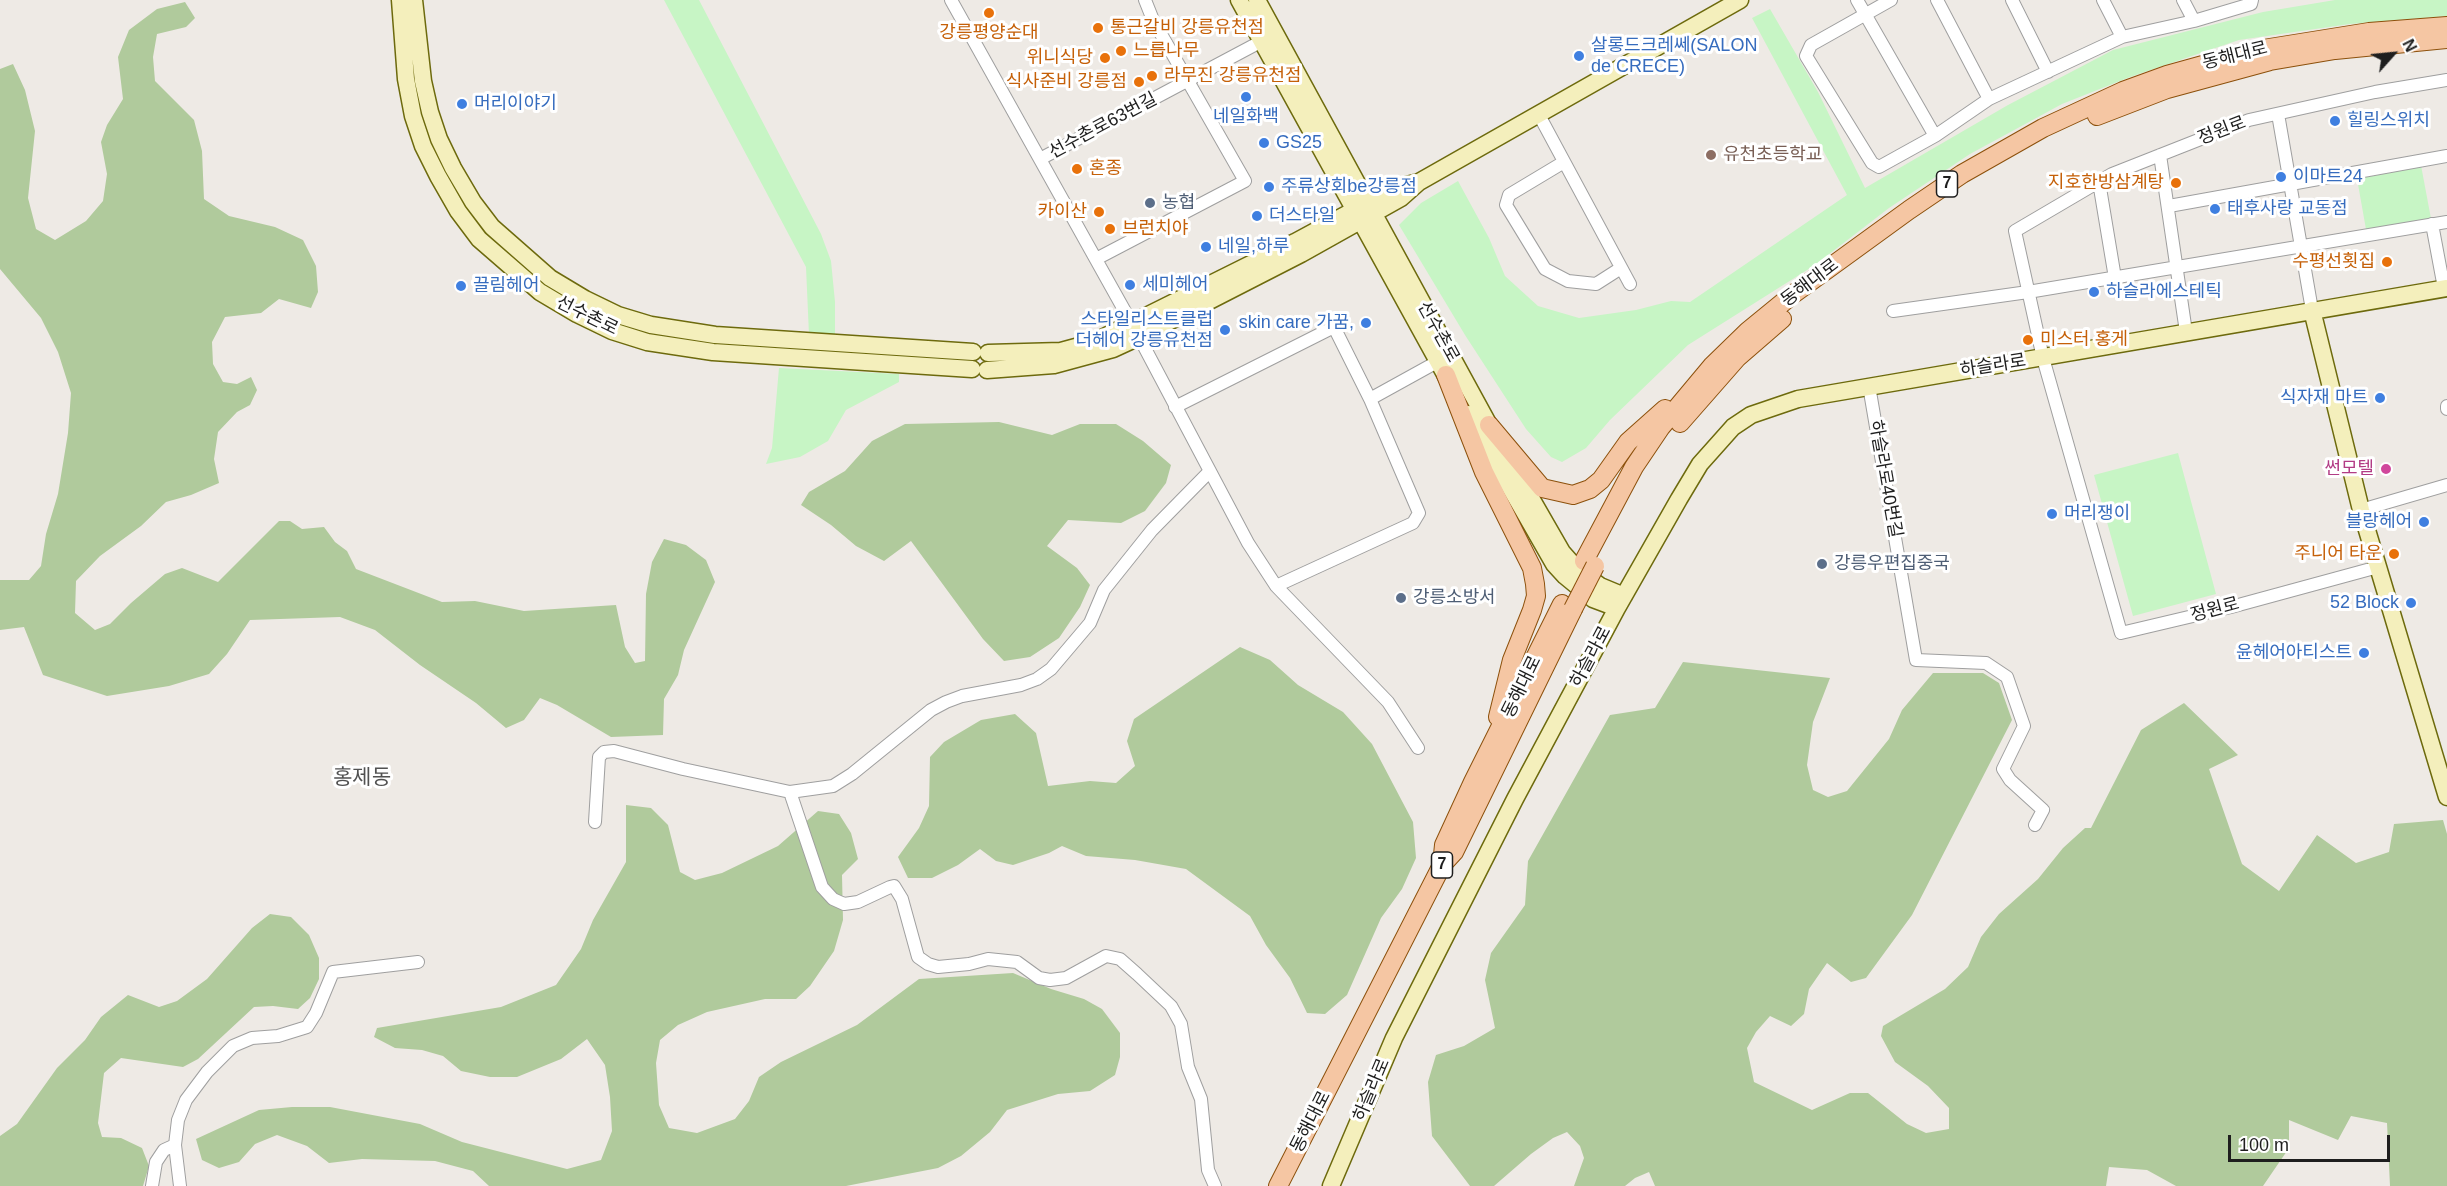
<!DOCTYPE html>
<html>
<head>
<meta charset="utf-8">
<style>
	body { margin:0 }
	#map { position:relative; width:2447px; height:1186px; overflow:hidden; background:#eeeae5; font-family:Arial,sans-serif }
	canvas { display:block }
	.north { position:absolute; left:2363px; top:24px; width:60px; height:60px; -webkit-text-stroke:4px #fff; paint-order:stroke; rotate:63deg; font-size:16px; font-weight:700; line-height:24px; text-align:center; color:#1e1e1e }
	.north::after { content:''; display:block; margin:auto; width:21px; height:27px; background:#1e1e1e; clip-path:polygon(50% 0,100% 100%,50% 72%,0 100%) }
	.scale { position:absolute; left:2228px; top:1135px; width:162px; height:27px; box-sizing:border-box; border:3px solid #1e1e1e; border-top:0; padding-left:8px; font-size:18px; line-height:21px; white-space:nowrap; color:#1e1e1e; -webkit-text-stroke:4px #fff; paint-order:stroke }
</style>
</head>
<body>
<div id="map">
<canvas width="2447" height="1186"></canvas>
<div class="north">N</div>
<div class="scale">100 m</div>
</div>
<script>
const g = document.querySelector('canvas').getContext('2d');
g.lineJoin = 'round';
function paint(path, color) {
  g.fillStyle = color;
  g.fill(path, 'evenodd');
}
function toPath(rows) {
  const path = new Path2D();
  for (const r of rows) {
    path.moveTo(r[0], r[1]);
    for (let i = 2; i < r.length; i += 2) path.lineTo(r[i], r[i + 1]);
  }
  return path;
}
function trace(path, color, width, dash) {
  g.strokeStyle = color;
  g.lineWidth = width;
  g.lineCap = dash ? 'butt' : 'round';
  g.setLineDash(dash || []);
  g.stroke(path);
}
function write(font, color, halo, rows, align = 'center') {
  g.font = font + ' Arial,"Noto Sans KR",sans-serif';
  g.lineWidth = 6;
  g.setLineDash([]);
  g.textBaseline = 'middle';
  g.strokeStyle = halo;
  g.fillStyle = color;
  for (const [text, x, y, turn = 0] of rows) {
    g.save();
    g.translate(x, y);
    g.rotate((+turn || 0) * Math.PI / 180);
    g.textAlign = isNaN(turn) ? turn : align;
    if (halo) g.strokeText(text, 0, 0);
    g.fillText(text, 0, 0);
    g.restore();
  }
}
const forest = toPath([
	[185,2,195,18,186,27,157,34,153,57,155,81,194,120,202,151,204,199,229,216,275,227,303,240,316,266,318,292,311,308,279,299,261,313,225,317,212,342,213,364,223,382,237,384,251,377,257,390,250,405,237,412,218,432,214,459,219,483,191,495,166,502,141,526,100,556,76,581,75,613,95,630,110,624,131,603,165,574,182,568,218,582,279,521,290,521,302,529,324,527,335,542,347,551,356,569,442,602,475,601,524,611,616,605,625,647,635,663,645,661,646,594,652,562,664,539,686,545,706,560,715,582,684,650,678,675,664,699,663,735,611,737,557,705,540,698,524,720,506,728,476,703,420,665,375,630,340,617,250,620,227,654,209,674,169,686,107,696,43,675,24,627,0,630,0,580,29,580,41,566,46,534,58,494,68,433,71,393,58,352,41,318,0,269,0,69,13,64,25,90,35,131,28,198,36,229,55,240,86,221,103,201,107,174,101,142,107,125,123,99,118,57,129,30,157,9],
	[999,422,1052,435,1080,424,1116,424,1143,441,1171,465,1166,483,1145,511,1121,523,1068,520,1047,546,1077,568,1090,585,1080,607,1059,638,1030,657,1004,661,983,639,911,541,884,561,856,546,831,525,801,505,809,492,845,471,872,441,905,424],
	[1240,647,1270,660,1298,685,1343,712,1372,744,1413,822,1416,858,1402,889,1381,918,1347,995,1325,1014,1307,1013,1290,978,1266,945,1250,916,1186,869,1135,860,1086,856,1062,846,1049,853,1013,865,996,861,980,849,958,865,932,878,908,878,898,857,919,828,929,806,930,757,944,742,981,720,1015,714,1036,733,1048,786,1090,781,1116,783,1135,766,1127,741,1134,719],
	[1683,662,1830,678,1813,722,1807,765,1813,790,1828,797,1847,791,1889,739,1902,710,1933,673,1983,673,1999,683,2012,720,1912,915,1866,978,1851,982,1827,963,1809,989,1804,1014,1791,1026,1770,1016,1756,1032,1747,1048,1754,1082,1812,1110,1850,1093,1868,1093,1907,1124,1926,1133,1949,1129,1949,1108,1928,1086,1895,1062,1881,1036,1883,1026,1945,989,1968,967,1981,937,1999,914,2038,879,2063,848,2085,828,2091,828,2141,730,2184,703,2238,755,2209,769,2242,864,2279,891,2317,835,2356,863,2389,852,2394,824,2443,820,2447,834,2447,1186,2390,1186,2387,1123,2351,1116,2338,1140,2289,1120,2289,1148,2263,1186,2176,1186,2147,1170,2109,1167,2106,1186,1655,1186,1649,1172,1635,1178,1625,1186,1574,1186,1584,1158,1580,1146,1567,1132,1553,1138,1531,1154,1494,1186,1470,1186,1432,1136,1428,1082,1436,1055,1464,1046,1495,1028,1485,980,1491,953,1525,905,1528,861,1610,715,1655,708],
	[626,805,651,808,668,825,680,872,695,880,722,873,778,846,818,811,839,814,851,833,858,859,842,875,843,920,834,951,810,986,796,999,765,999,707,1012,678,1025,660,1040,656,1063,659,1105,669,1128,697,1133,735,1119,749,1101,759,1077,781,1062,857,1025,919,979,1013,973,1051,989,1084,999,1102,1009,1120,1033,1120,1057,1115,1075,1090,1091,1058,1094,1007,1110,990,1132,961,1156,938,1168,846,1186,489,1186,473,1171,435,1161,362,1159,329,1163,307,1146,277,1135,255,1144,239,1162,219,1168,202,1160,196,1139,259,1110,292,1107,330,1107,420,1124,462,1142,567,1169,601,1160,612,1131,610,1097,605,1065,587,1039,561,1059,517,1077,490,1077,461,1071,443,1056,422,1050,395,1048,374,1037,377,1028,501,1007,556,985,581,949,593,920,626,862],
	[270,914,291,917,309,935,319,958,319,979,310,998,298,1009,273,1006,254,1007,198,1059,183,1067,121,1058,104,1073,98,1123,102,1137,121,1138,142,1148,149,1166,143,1186,0,1186,0,1136,17,1124,57,1068,85,1040,101,1017,128,995,159,1007,177,1001,207,979,252,928]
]);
const park = toPath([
	[664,0,699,0,821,234,831,261,835,302,835,336,809,335,806,267],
	[2335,0,2447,0,2447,16,2350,24,2239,40,2130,77,2062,104,1970,154,1889,208,1815,265,1688,345,1610,420,1586,448,1562,462,1551,457,1526,429,1465,335,1399,225,1421,203,1458,181,1489,238,1505,276,1538,306,1579,318,1636,310,1671,301,1690,302,1847,195,1752,18,1770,9,1818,92,1865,188,2008,105,2113,50,2263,12],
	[2420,160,2432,224,2367,235,2356,173],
	[779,368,899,374,899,382,846,410,828,441,800,457,766,464,772,448],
	[2178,453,2216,594,2133,616,2094,475]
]);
const street = toPath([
	[951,0,1132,324],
	[1857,0,1935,136],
	[1891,0,1811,45,1806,56,1872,163,1879,167,1935,136,1989,99,2122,37,2194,21,2251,4,2252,0],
	[1937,0,1989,99],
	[2012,0,2048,72],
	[2103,0,2122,37],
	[2183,0,2194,21],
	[2278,114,2312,310],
	[1539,115,1630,284],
	[2160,155,2186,332],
	[1040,159,1262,41],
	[1564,162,1509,195,1506,205,1545,269,1568,281,1596,284,1621,268],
	[2099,182,2115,278],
	[2169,206,2447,156],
	[2432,224,2444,288],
	[1096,259,1245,181,1153,20,1145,0],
	[1893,311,2028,292,2447,222],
	[1139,337,1248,543,1276,586,1388,702,1418,748],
	[1869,386,1916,660,1986,663,2007,677,2024,726,2003,769,2010,780,2043,810,2035,825],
	[1370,399,1437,362],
	[2447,406,2447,409],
	[1175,407,1334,327,1370,399,1419,513,1413,523,1276,586],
	[2361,510,2447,485],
	[2378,567,2231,607,2121,633,2043,358,2015,231,2112,174,2249,120,2375,92,2447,80],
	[790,792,822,887,833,899,844,904,858,902,890,887,894,886,902,899,918,957,928,964,938,967,969,964,988,959,1017,962,1039,978,1050,980,1066,978,1106,956,1120,959,1137,974,1171,1006,1181,1024,1188,1067,1201,1099,1208,1170,1215,1186],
	[595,822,599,757,604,752,614,751,683,769,790,792,833,786,852,774,931,710,946,702,962,696,1021,685,1037,679,1051,669,1090,623,1104,590,1152,530,1210,471],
	[152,1186,156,1162,164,1150,175,1145],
	[180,1186,175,1145,178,1120,186,1100,207,1072,233,1046,252,1038,278,1036,307,1027,316,1013,333,972,418,962]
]);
const secondary = toPath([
	[400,0,406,79,413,116,423,146,438,176,458,211,479,239,540,292,577,314,612,331,647,342,713,352,972,369],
	[414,0,423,81,430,112,439,139,453,168,473,202,492,227,550,278,585,299,618,315,651,325,715,335,973,352],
	[1239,0,1452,387],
	[1257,0,1489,425,1562,552,1577,569,1600,586,1624,596],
	[2312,310,2361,510,2447,797],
	[988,353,1061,351,1094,342,1295,242,1395,188,1415,183],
	[987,370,1054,365,1113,349,1139,337,1301,254,1401,198,1419,182,1740,0],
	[1468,414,1554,564,1565,576,1593,599,1617,608],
	[1331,1186,1394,1038,1515,799,1617,608,1679,499,1700,464,1733,427,1751,415,1798,399,2447,288]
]);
const primary = toPath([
	[2097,116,2167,89,2270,61,2335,50,2447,39],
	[1446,375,1484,472,1532,568,1535,584,1536,596,1532,610,1512,660,1498,717],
	[1680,423,1737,358,1782,319],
	[1489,425,1542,488,1573,495,1590,489,1601,480,1628,442,1665,409],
	[1584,561,1634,467,1661,427,1712,366,1748,331,1792,295,1909,210,1962,174,2043,128,2123,91,2167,75,2257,50,2369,32,2447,26],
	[1562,604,1473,782,1444,845,1442,865,1454,852,1573,609],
	[1278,1186,1442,865]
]);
const primaryBridge = toPath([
	[1573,609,1595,566]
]);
const markers = [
	[989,13,6,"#e8710a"],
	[1098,28,6,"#e8710a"],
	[1121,51,6,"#e8710a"],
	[1579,56,6,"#3f7fe0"],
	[1105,58,6,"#e8710a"],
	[1152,76,6,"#e8710a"],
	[1139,82,6,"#e8710a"],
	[1246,97,6,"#3f7fe0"],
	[462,104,6,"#3f7fe0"],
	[2335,121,6,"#3f7fe0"],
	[1264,143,6,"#3f7fe0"],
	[1711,155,6,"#8d6e63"],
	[1077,169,6,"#e8710a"],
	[2281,177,6,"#3f7fe0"],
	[2176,183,6,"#e8710a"],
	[1269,187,6,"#3f7fe0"],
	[1150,203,6,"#5c6f8a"],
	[2215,209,6,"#3f7fe0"],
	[1099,212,6,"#e8710a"],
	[1257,216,6,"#3f7fe0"],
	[1110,229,6,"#e8710a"],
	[1206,247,6,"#3f7fe0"],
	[2387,262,6,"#e8710a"],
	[1130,285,6,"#3f7fe0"],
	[461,286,6,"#3f7fe0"],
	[2094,292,6,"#3f7fe0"],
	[1366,323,6,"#3f7fe0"],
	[1225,330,6,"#3f7fe0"],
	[2028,340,6,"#e8710a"],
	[2380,398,6,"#3f7fe0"],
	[2386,469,6,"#d1479c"],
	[2052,514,6,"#3f7fe0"],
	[2424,522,6,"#3f7fe0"],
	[2394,554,6,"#e8710a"],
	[1822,564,6,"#5c6f8a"],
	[1401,598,6,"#5c6f8a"],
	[2411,603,6,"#3f7fe0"],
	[2364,653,6,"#3f7fe0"]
];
const shields = [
	[1947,184,21],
	[1442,865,21]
];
const shieldNames = [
	["7",1947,184],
	["7",1442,865]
];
const foodNames = [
	["통근갈비 강릉유천점",1110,28],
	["강릉평양순대",989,33,"center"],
	["느릅나무",1133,51],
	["위니식당",1093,58,"right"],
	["라무진 강릉유천점",1164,76],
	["식사준비 강릉점",1127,82,"right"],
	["혼종",1089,169],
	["지호한방삼계탕",2164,183,"right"],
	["카이산",1087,212,"right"],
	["브런치야",1122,229],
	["수평선횟집",2375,262,"right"],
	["미스터 홍게",2040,340],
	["주니어 타운",2382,554,"right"]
];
const shopNames = [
	["살롱드크레쎄(SALON",1591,46],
	["de CRECE)",1591,67],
	["머리이야기",474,104],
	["네일화백",1246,117,"center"],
	["힐링스위치",2347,121],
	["GS25",1276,143],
	["이마트24",2293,177],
	["주류상회be강릉점",1281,187],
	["태후사랑 교동점",2227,209],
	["더스타일",1269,216],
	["네일,하루",1218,247],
	["세미헤어",1142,285],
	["끌림헤어",473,286],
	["하슬라에스테틱",2106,292],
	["스타일리스트클럽",1213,320,"right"],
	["더헤어 강릉유천점",1213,341,"right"],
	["skin care 가꿈,",1354,323,"right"],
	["식자재 마트",2368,398,"right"],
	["머리쟁이",2064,514],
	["블랑헤어",2412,522,"right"],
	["52 Block",2399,603,"right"],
	["윤헤어아티스트",2352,653,"right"]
];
const streetNames = [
	["동해대로",2235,56,-14],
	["선수촌로63번길",1103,126,-28],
	["정원로",2222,131,-21],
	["동해대로",1810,283,-37],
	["선수촌로",587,316,26],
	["선수촌로",1438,332,61],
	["하슬라로",1993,366,-9],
	["하슬라로40번길",1885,479,80],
	["정원로",2215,610,-15],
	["하슬라로",1591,657,-62],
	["동해대로",1522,687,-64],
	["하슬라로",1372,1090,-67],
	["동해대로",1311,1122,-63]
];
const educationNames = [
	["유천초등학교",1723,155]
];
const serviceNames = [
	["농협",1162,203],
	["강릉우편집중국",1834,564],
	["강릉소방서",1413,598]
];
const hotelNames = [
	["썬모텔",2374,469]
];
const quarterNames = [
	["홍제동",362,778]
];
paint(forest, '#b0ca9c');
paint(park, '#c7f5c5');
trace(street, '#9f9f9f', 14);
trace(secondary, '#6d6a0d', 19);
trace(primary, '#8c500b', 20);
trace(street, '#fff', 12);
trace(secondary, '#f4efbc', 16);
trace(primary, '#f5c6a3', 18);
trace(primaryBridge, '#8c500b', 20, []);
trace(primaryBridge, '#f5c6a3', 18);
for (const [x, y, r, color] of markers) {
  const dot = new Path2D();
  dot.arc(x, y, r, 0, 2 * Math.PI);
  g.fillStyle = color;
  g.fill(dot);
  trace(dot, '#fff', 2);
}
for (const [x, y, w] of shields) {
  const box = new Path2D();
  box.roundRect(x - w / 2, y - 13, w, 26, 4.5);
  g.fillStyle = '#fff';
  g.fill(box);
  trace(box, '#1e1e1e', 1.5);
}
write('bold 16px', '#1e1e1e', null, shieldNames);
write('18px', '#c56008', '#fff', foodNames, 'left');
write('18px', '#366cbe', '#fff', shopNames, 'left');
write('18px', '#1e1e1e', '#fff', streetNames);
write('18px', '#785e54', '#fff', educationNames, 'left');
write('18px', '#4e5e75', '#fff', serviceNames, 'left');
write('18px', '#b23c85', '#fff', hotelNames, 'right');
write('21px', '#515151', '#fff', quarterNames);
</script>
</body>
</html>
